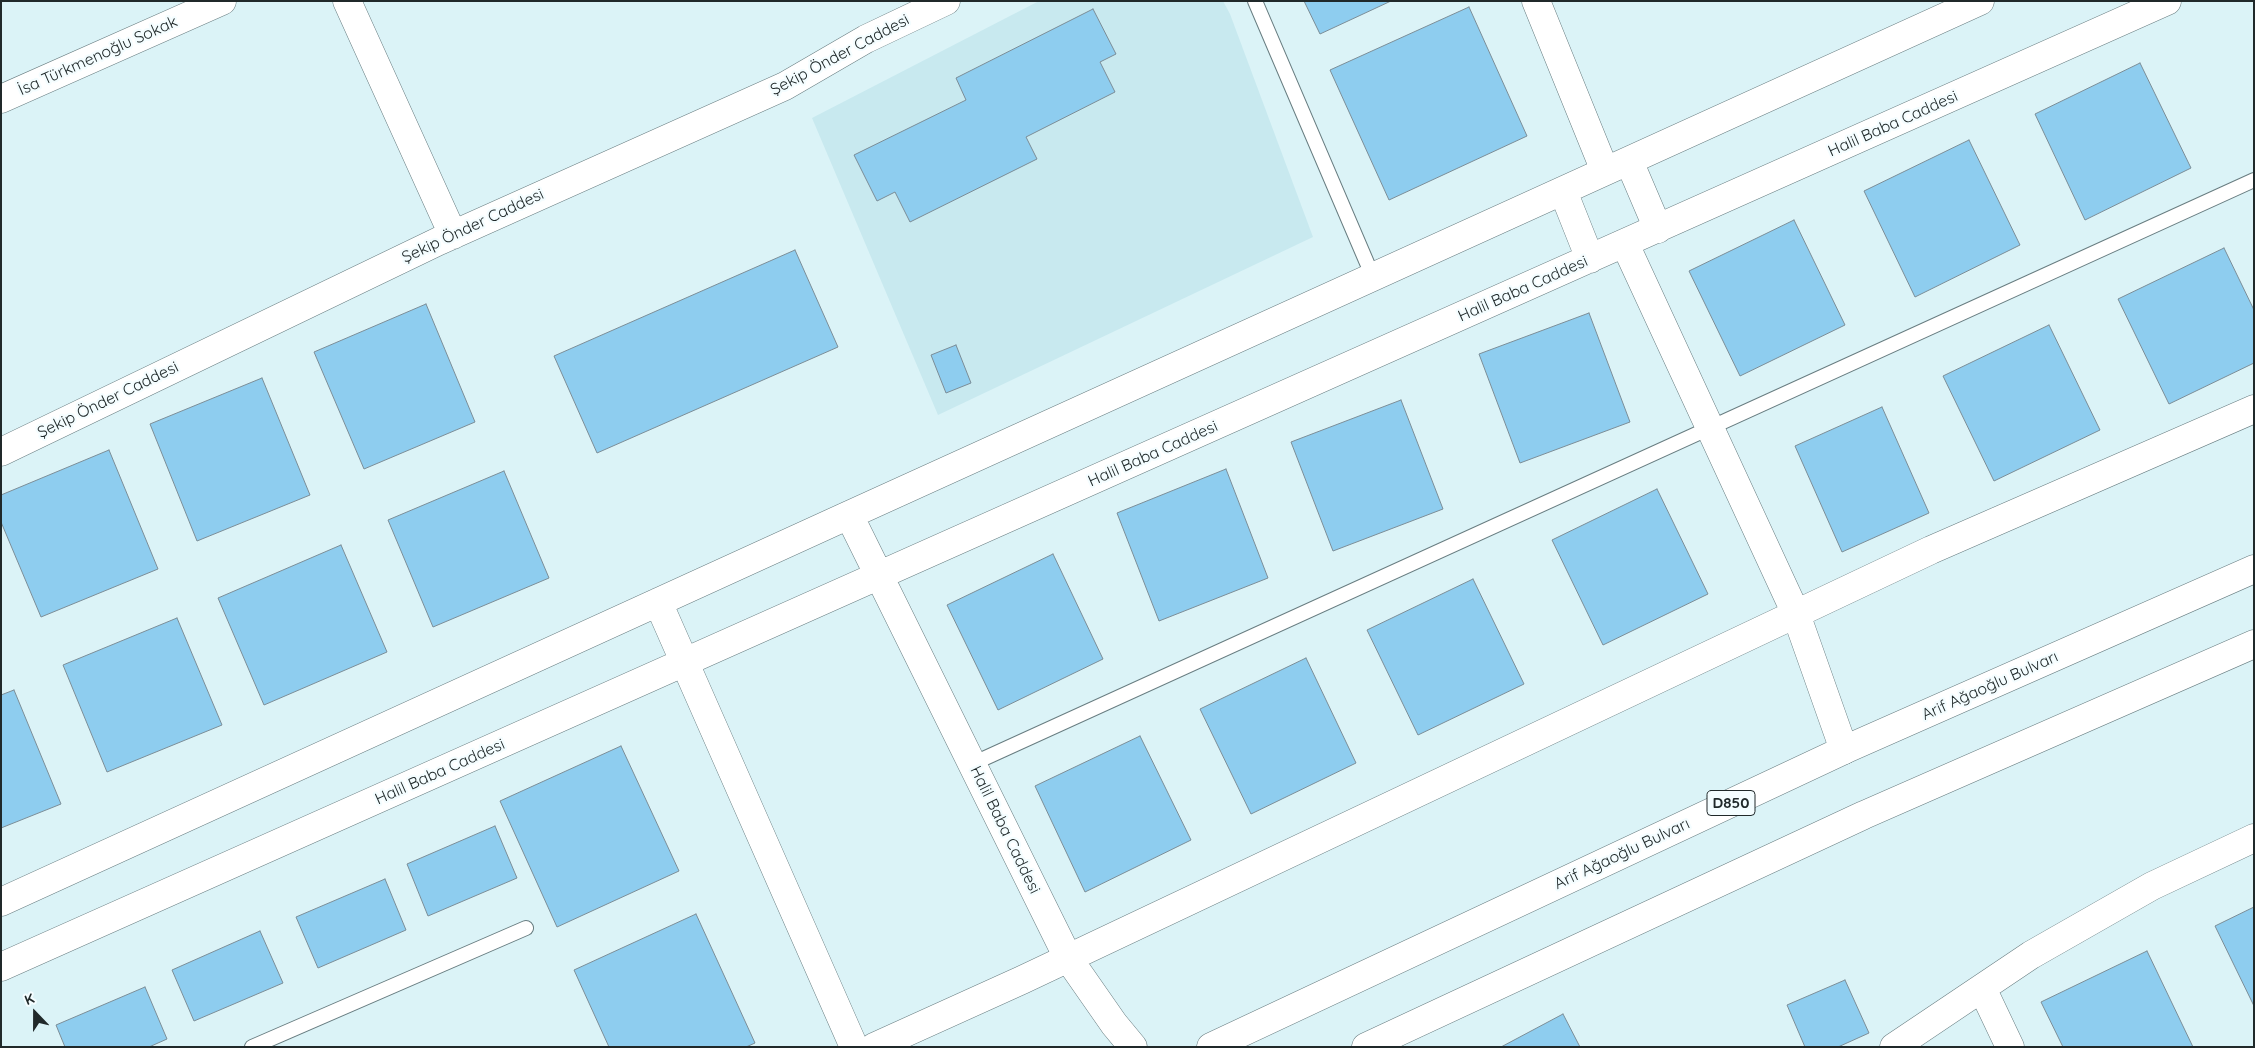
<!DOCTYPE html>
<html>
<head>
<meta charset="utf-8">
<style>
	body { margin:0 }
	#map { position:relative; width:2255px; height:1048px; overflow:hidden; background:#dbf3f7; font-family:Quicksand,sans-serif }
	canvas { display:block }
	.frame { position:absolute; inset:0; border:2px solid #20292a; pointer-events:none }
	.north { position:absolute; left:10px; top:988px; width:50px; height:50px; -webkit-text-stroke:4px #f4fdff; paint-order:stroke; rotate:338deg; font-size:14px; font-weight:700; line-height:20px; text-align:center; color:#20292a }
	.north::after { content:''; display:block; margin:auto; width:18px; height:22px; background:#20292a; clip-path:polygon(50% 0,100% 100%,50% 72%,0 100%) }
</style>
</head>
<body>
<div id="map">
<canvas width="2255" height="1048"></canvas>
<div class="frame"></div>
<div class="north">K</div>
</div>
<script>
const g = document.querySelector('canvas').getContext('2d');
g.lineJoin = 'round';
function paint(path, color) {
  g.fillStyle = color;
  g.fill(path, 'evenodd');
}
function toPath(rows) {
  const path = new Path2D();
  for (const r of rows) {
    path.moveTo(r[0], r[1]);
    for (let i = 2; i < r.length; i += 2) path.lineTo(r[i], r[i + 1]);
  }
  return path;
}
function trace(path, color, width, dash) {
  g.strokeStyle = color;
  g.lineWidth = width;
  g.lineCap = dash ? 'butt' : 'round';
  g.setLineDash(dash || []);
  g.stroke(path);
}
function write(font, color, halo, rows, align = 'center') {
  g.font = font + ' Quicksand,sans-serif';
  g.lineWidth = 4.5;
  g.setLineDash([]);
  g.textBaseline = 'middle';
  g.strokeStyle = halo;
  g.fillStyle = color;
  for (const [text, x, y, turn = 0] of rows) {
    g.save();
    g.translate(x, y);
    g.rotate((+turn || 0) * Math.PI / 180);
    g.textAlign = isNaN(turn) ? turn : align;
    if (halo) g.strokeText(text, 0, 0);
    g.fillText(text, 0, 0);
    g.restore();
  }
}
const built = toPath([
	[1039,1,1223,1,1230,14,1313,237,938,415,812,118]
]);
const building = toPath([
	[1304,1,1391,1,1320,34,1304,1],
	[1469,7,1527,136,1389,200,1330,70,1469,7],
	[1093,9,1116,54,1100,62,1115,92,1026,137,1037,159,910,222,895,192,877,201,854,155,966,100,956,78,1093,9],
	[2140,63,2191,168,2085,220,2035,114,2140,63],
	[1969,140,2020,245,1915,297,1864,191,1969,140],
	[1794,220,1845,325,1740,376,1689,271,1794,220],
	[2224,248,2254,310,2254,363,2169,404,2118,299,2224,248],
	[795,250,838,347,597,453,554,356,795,250],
	[426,304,475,422,364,469,314,352,426,304],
	[1589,313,1630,422,1520,463,1479,354,1589,313],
	[2049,325,2100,430,1994,481,1943,376,2049,325],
	[956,345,971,383,946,393,931,355,956,345],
	[262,378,310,495,197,541,150,424,262,378],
	[1401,400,1443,509,1333,551,1291,442,1401,400],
	[1882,407,1929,513,1842,552,1795,446,1882,407],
	[109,450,158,569,41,617,1,522,1,495,109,450],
	[1226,469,1268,578,1159,621,1117,513,1226,469],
	[504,471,549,578,433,627,388,520,504,471],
	[1657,489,1708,594,1603,645,1552,540,1657,489],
	[341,545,387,652,264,705,218,598,341,545],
	[1053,554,1103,659,998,710,947,605,1053,554],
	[1473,579,1524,684,1418,735,1367,630,1473,579],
	[177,618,222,725,107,772,63,665,177,618],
	[1306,658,1356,763,1251,814,1200,709,1306,658],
	[14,690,61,804,1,828,1,695,14,690],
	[1140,736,1191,840,1085,892,1035,786,1140,736],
	[621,746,679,871,557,927,500,801,621,746],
	[495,826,517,878,428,916,407,864,495,826],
	[385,879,406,930,318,968,296,917,385,879],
	[2254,907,2254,1006,2215,926,2254,907],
	[696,914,755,1043,746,1047,609,1047,574,970,696,914],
	[260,931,283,983,194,1021,172,970,260,931],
	[2147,951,2193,1047,2063,1047,2041,1002,2147,951],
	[1845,980,1869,1033,1838,1047,1805,1047,1787,1005,1845,980],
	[145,987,167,1039,149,1047,65,1047,56,1025,145,987],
	[1563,1014,1580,1047,1501,1047,1563,1014]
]);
const lane = toPath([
	[1255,1,1373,277],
	[972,764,2254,180],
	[252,1047,526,928]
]);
const street = toPath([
	[347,1,453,235],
	[1536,1,1605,171],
	[1,99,222,1],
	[1629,161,1658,229],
	[1563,191,1590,259],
	[1625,244,1796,614,1844,750],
	[1,452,439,241,785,86,866,39,946,1],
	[658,602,854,1047],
	[1,902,849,515],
	[1,967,2167,1],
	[1982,988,2010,1047],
	[874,1047,1022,980,1931,550,2254,409],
	[1133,1047,1114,1024,1068,958,849,515,1980,1],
	[1894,1047,2031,955,2152,886,2254,838]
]);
const highway = toPath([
	[1211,1047,1844,750,2254,569],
	[1366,1047,1864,815,2254,644]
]);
const shields = [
	[1731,803,48]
];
const shieldNames = [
	["D850",1731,803]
];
const streetNames = [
	["Şekip Önder Caddesi",840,55,-28],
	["İsa Türkmenoğlu Sokak",98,56,-24],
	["Halil Baba Caddesi",1893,124,-24],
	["Şekip Önder Caddesi",473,226,-25],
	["Halil Baba Caddesi",1523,289,-24],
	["Şekip Önder Caddesi",108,400,-26],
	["Halil Baba Caddesi",1153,454,-24],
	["Arif Ağaoğlu Bulvarı",1990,686,-24],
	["Halil Baba Caddesi",440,772,-24],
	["Halil Baba Caddesi",1005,830,64],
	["Arif Ağaoğlu Bulvarı",1622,854,-25]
];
paint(built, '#c8e9ef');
paint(building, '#8ecdef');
trace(building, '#7b8d97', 1);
trace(lane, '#687d81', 16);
trace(street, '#687d81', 29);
trace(highway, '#687d81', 29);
trace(lane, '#fff', 14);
trace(street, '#fff', 28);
trace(highway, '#fff', 28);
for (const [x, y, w] of shields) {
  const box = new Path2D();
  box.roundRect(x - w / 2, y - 12.5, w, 25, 4);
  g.fillStyle = '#f4fdff';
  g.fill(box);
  trace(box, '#20292a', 1);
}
write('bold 15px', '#20292a', null, shieldNames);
write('16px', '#20292a', '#f4fdff', streetNames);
</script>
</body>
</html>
